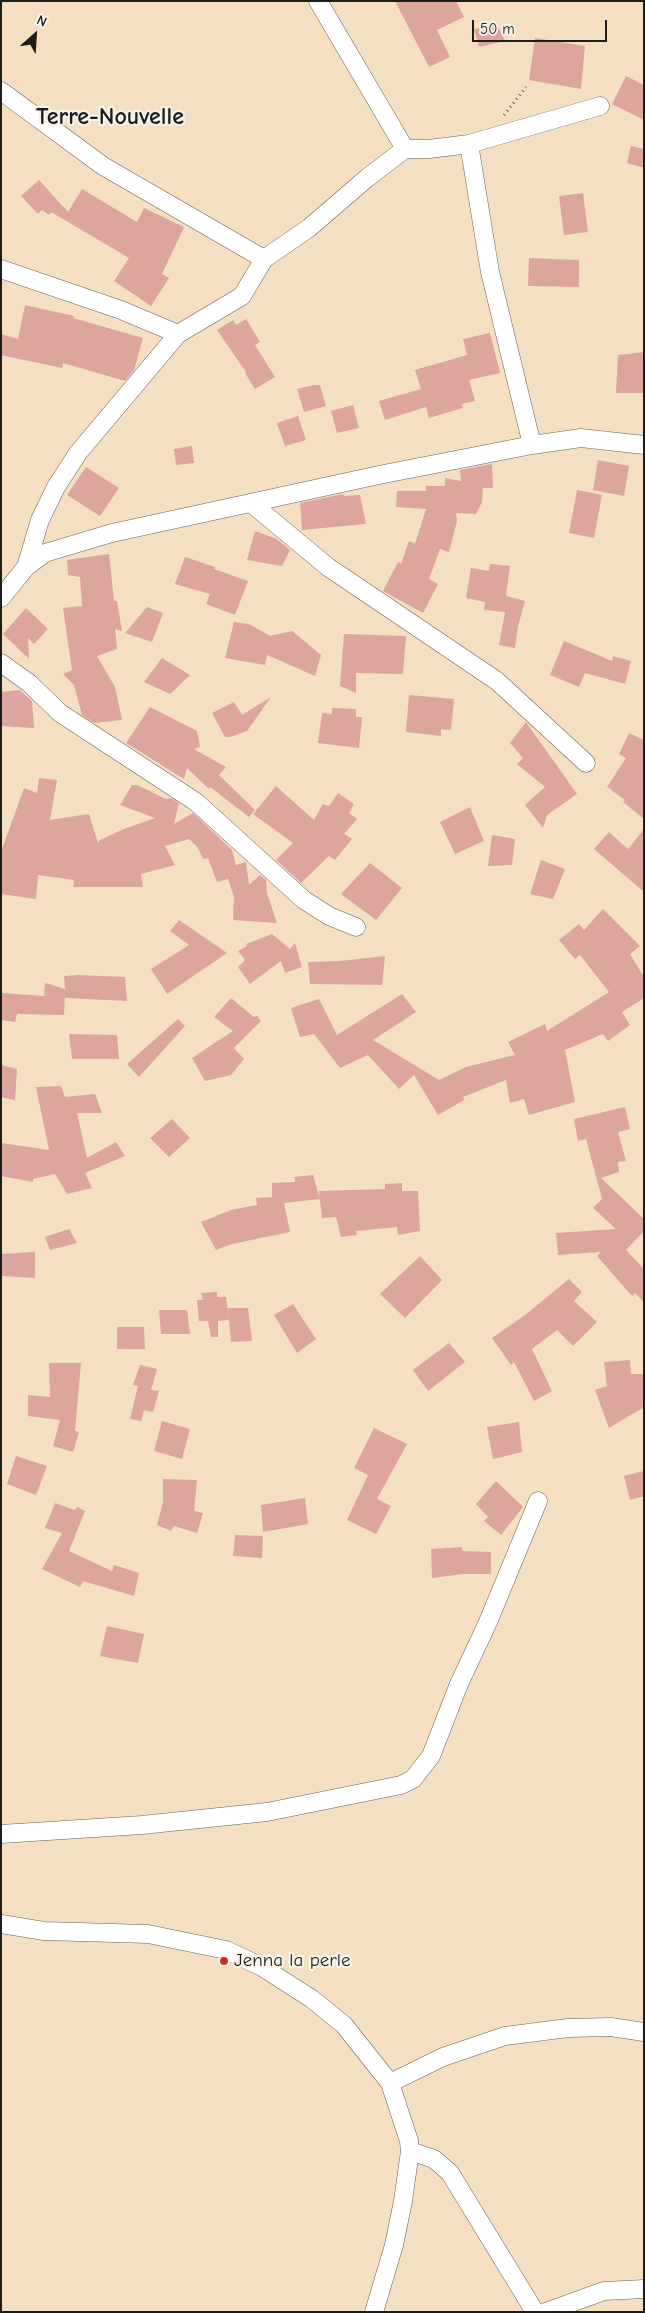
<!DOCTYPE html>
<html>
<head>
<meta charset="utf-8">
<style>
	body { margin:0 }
	#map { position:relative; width:645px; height:2313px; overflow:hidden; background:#f4dfc3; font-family:"Comic Neue",sans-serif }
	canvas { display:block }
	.frame { position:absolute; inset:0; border:2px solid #1c1c1c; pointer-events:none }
	.north { position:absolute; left:10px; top:10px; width:50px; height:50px; -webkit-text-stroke:4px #f7f3e8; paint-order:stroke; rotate:26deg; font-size:14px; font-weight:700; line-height:20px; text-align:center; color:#1c1c1c }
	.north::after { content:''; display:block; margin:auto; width:18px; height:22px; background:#1c1c1c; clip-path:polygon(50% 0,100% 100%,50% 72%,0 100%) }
	.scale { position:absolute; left:472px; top:20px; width:135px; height:22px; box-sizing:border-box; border:2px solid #1c1c1c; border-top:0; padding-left:6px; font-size:15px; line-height:18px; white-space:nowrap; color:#1c1c1c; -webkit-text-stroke:4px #f7f3e8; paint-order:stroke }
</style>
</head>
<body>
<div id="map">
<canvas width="645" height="2313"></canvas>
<div class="frame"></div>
<div class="north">N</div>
<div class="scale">50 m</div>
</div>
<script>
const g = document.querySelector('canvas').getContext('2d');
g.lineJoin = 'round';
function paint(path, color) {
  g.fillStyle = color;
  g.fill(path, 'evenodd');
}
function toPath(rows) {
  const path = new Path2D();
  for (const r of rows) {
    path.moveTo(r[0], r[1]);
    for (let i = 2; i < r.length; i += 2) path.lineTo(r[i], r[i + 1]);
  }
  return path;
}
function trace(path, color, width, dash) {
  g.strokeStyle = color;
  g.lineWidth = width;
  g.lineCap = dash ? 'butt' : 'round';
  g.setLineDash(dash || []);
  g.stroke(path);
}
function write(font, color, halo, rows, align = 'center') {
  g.font = font + ' "Comic Neue",sans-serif';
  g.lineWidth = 4.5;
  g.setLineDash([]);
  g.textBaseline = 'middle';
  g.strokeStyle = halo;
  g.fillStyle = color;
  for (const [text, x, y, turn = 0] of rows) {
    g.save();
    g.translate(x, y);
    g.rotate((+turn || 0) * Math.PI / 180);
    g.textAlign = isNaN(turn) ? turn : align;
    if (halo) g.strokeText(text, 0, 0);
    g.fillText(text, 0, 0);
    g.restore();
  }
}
const building = toPath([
	[395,1,456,1,464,17,437,30,450,57,429,67],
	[497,25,505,41,479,47,474,29],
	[535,38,585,46,581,89,529,80],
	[626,76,644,85,644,120,612,104],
	[631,146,644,149,644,168,627,163],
	[39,180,68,212,82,189,137,222,144,208,184,227,162,274,169,278,151,306,114,281,129,258,51,212,49,215,42,210,38,214,21,196],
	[583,193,588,232,564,235,559,196],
	[529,258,579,260,579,287,528,286],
	[25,305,74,316,73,318,143,338,134,370,125,381,63,363,62,368,1,355,1,334,18,339],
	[246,319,260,342,255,345,275,377,255,389,245,373,246,372,217,330,233,320,236,325],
	[490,333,500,373,469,380,475,401,462,404,463,408,429,418,426,407,385,420,379,401,421,389,415,370,467,355,463,339],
	[644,352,644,393,616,393,618,355],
	[314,385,320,385,326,406,304,412,297,389],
	[353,405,359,428,337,433,331,411],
	[298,416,306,440,285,446,277,423],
	[192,446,194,463,176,465,174,449],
	[598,460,629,466,624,496,593,490],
	[492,464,493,488,483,488,482,502,476,514,456,513,457,521,449,552,440,549,429,579,438,584,423,613,383,591,398,562,401,564,409,541,415,544,426,509,396,507,397,491,426,491,426,486,445,486,445,478,461,481,460,470],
	[86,467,119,488,100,516,67,495],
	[577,490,602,495,594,538,569,533],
	[343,494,344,496,360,495,366,524,302,530,300,503],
	[255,531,277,539,290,550,282,566,247,560],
	[109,554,114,601,117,601,122,631,115,629,117,649,97,656,115,687,122,720,94,723,82,715,74,685,63,674,72,670,63,608,82,606,80,577,68,575,67,560],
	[185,557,215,567,214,569,248,581,235,615,206,604,210,594,175,584],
	[490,564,510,566,506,596,525,601,518,626,515,648,499,645,505,612,484,610,485,602,466,598,471,568,489,571],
	[147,607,163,613,152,642,125,633],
	[26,608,48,629,34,644,28,638,29,659,3,634],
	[234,622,249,624,270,636,292,631,321,655,315,676,267,655,265,665,225,658],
	[344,634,406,636,403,674,356,673,356,693,340,686],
	[564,641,612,661,613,656,631,661,625,684,585,673,579,687,550,675],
	[162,658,190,675,170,694,144,682],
	[20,690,32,701,34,728,1,726,1,692],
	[409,695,454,699,451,730,441,729,441,736,406,732],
	[271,697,247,731,230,737,225,737,212,713,234,702,242,715],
	[150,707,197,731,200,747,194,749,226,767,219,775,255,810,249,817,210,787,209,789,187,768,184,779,126,743],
	[332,708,356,709,356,717,362,717,359,748,318,743,322,713,332,714],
	[526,722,577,794,547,815,543,828,525,805,545,787,517,764,523,758,510,743],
	[629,733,644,740,644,819,623,802,625,800,607,787,626,758,619,754],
	[39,778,57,780,50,820,89,814,98,843,100,840,124,829,155,818,120,805,132,785,137,785,166,799,171,798,179,803,174,824,193,813,232,850,236,865,246,862,249,885,260,875,266,880,267,893,277,923,233,920,234,897,228,879,217,882,208,858,203,859,198,848,189,839,165,846,175,865,141,874,143,887,73,887,74,880,38,875,36,899,1,894,1,852,24,788,37,793],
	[276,786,314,820,323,804,329,806,338,793,354,804,349,813,357,819,344,834,352,839,335,860,329,856,301,883,276,860,293,843,253,814],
	[470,807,484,841,455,854,440,822],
	[644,829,644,892,594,849,609,832,628,849],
	[492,835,515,839,512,865,488,866],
	[541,860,565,869,553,899,530,894],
	[370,863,402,888,376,920,341,894],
	[603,909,640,946,630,954,644,977,644,998,622,1012,630,1025,608,1041,603,1034,565,1050,575,1102,529,1115,524,1099,510,1103,506,1080,463,1097,464,1100,438,1115,414,1075,399,1089,368,1055,340,1068,314,1034,300,1037,291,1008,319,999,337,1035,402,994,416,1012,373,1040,439,1080,466,1067,515,1055,508,1042,545,1024,547,1031,609,992,580,955,575,959,559,940,579,924,584,930],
	[179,920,227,953,167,994,151,969,189,945,170,931],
	[272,934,290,949,295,943,302,967,285,973,281,961,250,984,238,967,245,960,238,951,247,946,246,944],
	[385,956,382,985,310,984,308,962,340,961],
	[78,975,125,977,127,1001,65,998,65,993,64,1015,17,1014,15,1022,1,1020,1,993,44,996,45,983,65,989,64,976],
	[231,998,254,1017,257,1016,261,1021,234,1048,244,1059,231,1075,205,1081,192,1058,233,1031,214,1017],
	[178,1019,185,1026,139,1077,127,1064],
	[69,1034,117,1035,119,1059,72,1059],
	[1,1065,17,1069,15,1100,1,1097],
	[61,1086,65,1097,95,1094,102,1113,77,1113,87,1158,116,1142,125,1156,85,1173,92,1188,67,1194,55,1174,33,1179,33,1182,1,1176,1,1143,49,1150,36,1087],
	[625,1107,630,1129,618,1132,626,1161,618,1162,619,1172,601,1178,644,1219,644,1231,626,1250,644,1269,644,1302,635,1293,632,1296,597,1256,601,1252,558,1255,556,1233,616,1229,593,1208,602,1199,586,1139,578,1141,574,1119],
	[172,1119,190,1138,169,1157,150,1138],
	[313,1175,320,1199,284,1203,290,1232,232,1244,216,1250,201,1222,231,1210,257,1205,256,1198,272,1197,272,1183,295,1182,294,1177],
	[402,1183,402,1191,418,1191,420,1231,398,1235,397,1227,356,1231,357,1235,341,1237,336,1217,322,1218,319,1191,385,1189,385,1184],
	[69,1229,77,1243,50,1250,45,1237],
	[35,1252,35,1278,2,1276,1,1254],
	[420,1256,442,1280,405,1318,380,1294],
	[569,1279,582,1292,574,1301,597,1322,573,1346,557,1330,532,1349,552,1391,534,1401,514,1362,511,1365,492,1338,525,1315],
	[217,1292,217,1297,226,1297,229,1320,218,1321,218,1337,211,1337,208,1321,199,1321,197,1300,203,1300,201,1293],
	[293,1304,316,1339,297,1353,274,1315],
	[228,1308,248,1308,252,1341,231,1342],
	[159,1310,187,1310,190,1334,161,1334],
	[117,1327,144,1327,145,1349,117,1349],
	[449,1343,465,1362,428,1391,413,1370],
	[630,1360,631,1374,644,1374,644,1407,609,1428,595,1390,607,1386,604,1362],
	[49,1363,81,1363,75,1431,79,1432,73,1452,53,1446,60,1420,28,1416,28,1395,50,1397],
	[140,1365,157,1369,151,1390,159,1391,153,1412,144,1410,141,1421,130,1419,138,1386,133,1385],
	[162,1421,190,1429,182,1459,154,1451],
	[519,1422,522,1452,493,1459,487,1427],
	[374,1428,407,1444,377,1499,391,1506,376,1534,347,1520,368,1475,354,1468],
	[16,1456,47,1466,36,1495,7,1484],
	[644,1471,644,1496,630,1500,624,1476],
	[163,1479,197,1480,194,1511,203,1513,197,1533,174,1526,171,1531,157,1525,163,1502],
	[496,1481,523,1507,501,1535,484,1521,488,1517,476,1504],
	[305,1498,308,1524,263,1532,261,1505],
	[55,1503,75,1510,77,1507,85,1511,69,1551,112,1571,114,1565,139,1573,134,1596,83,1581,80,1587,42,1569,62,1533,45,1528],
	[235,1535,263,1536,262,1558,233,1556],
	[462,1547,462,1551,491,1552,491,1574,463,1574,432,1578,431,1549],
	[107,1626,144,1634,138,1663,100,1656]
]);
const path = toPath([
	[504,115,526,87]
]);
const minor = toPath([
	[1,91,103,166,264,259],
	[469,144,490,272,532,445],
	[405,149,429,149,469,144,600,106],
	[1,269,121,310,178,334],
	[251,503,328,567,497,681,586,763],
	[26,567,40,520,56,487,78,453,178,334,242,296,264,259,309,228,367,178,405,149,318,1],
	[1,598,26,567,45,553,112,533,379,475,532,445,581,438,644,445],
	[1,663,29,683,60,713,196,802,304,900,329,916,356,927],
	[1,1834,142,1825,267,1812,401,1785,413,1779,431,1756,459,1684,488,1622,538,1501],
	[1,1924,44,1931,148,1934,226,1950,262,1967,312,1999,344,2025,390,2083,409,2141,410,2151,403,2201,394,2245,374,2312],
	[390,2083,443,2057,505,2036,568,2028,611,2027,644,2032],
	[410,2151,434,2159,450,2173,535,2312],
	[546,2312,604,2291,644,2289]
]);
const markers = [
	[224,1961,5,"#c8321e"]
];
const poiNames = [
	["Jenna la perle",234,1961]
];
const districtNames = [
	["Terre-Nouvelle",110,117]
];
paint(building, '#dca59e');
trace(minor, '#686056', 19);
trace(path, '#686056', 3, [1, 4]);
trace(minor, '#fff', 18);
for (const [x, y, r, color] of markers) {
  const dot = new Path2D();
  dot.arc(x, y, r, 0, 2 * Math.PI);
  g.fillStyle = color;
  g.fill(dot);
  trace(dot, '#f7f3e8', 2);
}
write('19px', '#1c1c1c', '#f7f3e8', poiNames, 'left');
write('bold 24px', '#1c1c1c', '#f7f3e8', districtNames);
</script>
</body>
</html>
